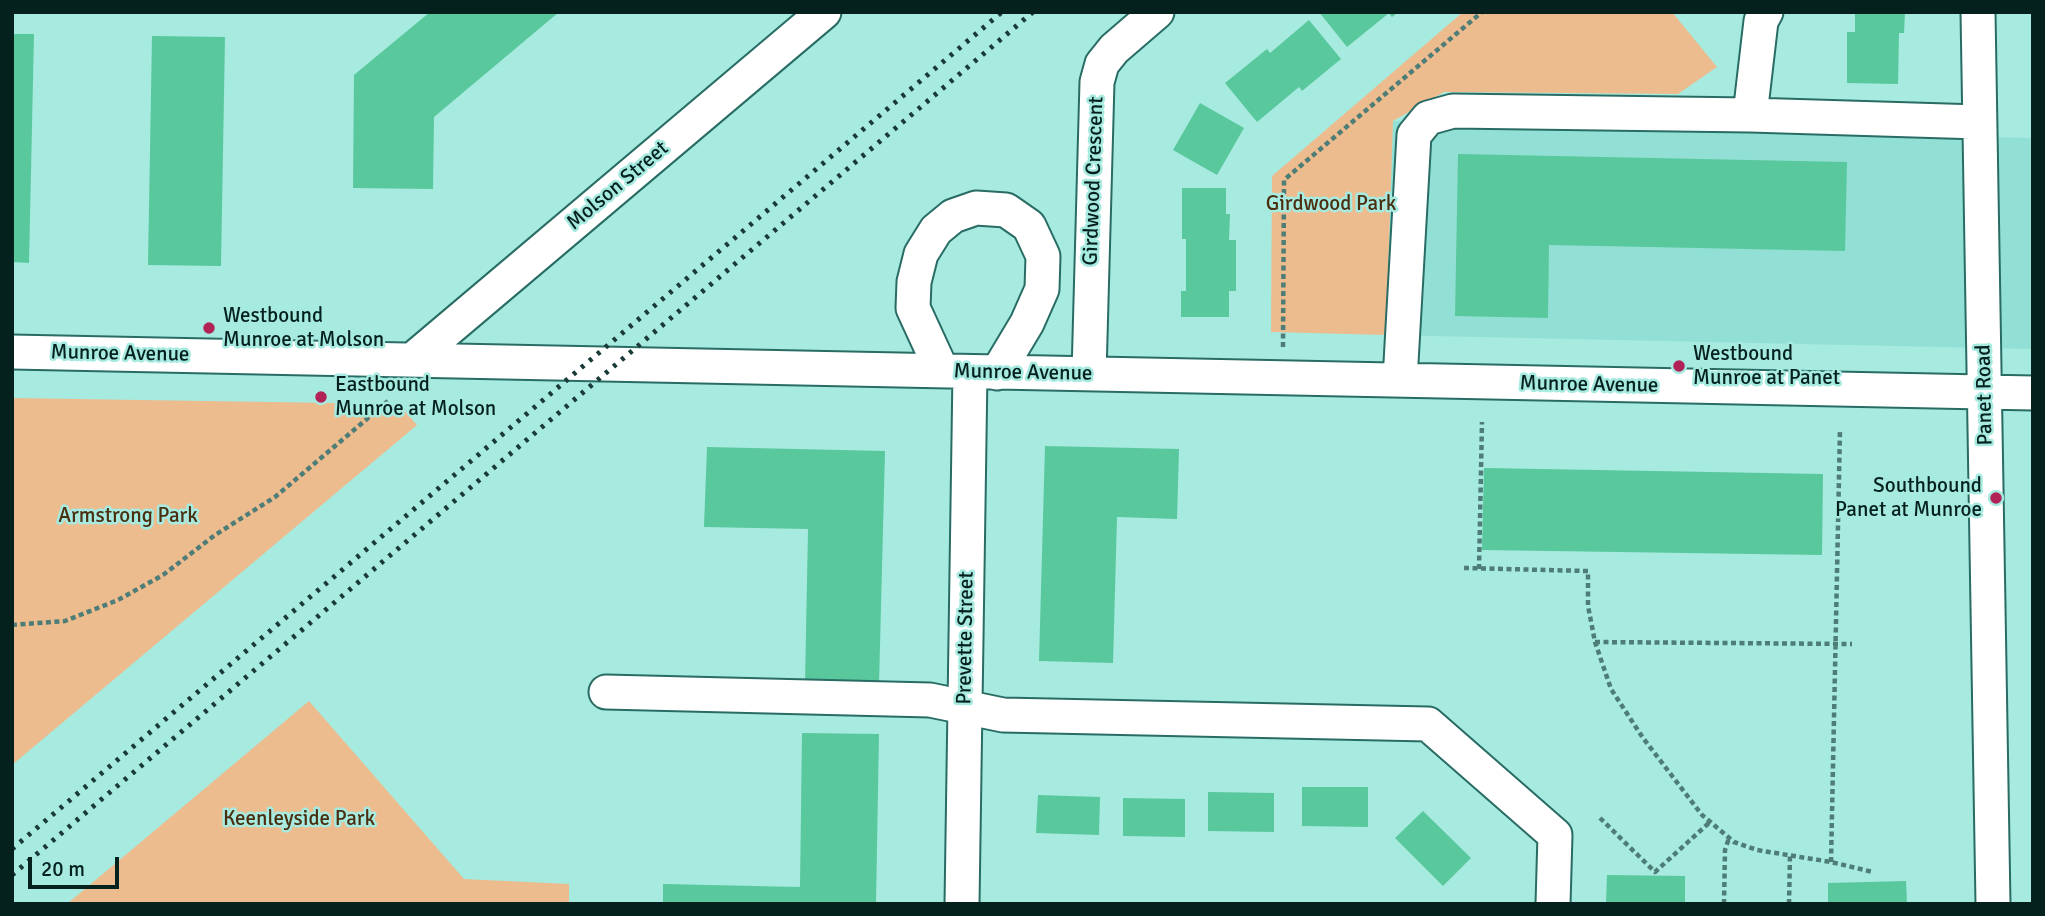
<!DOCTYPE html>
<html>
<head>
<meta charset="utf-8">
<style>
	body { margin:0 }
	#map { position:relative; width:2045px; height:916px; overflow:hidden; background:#a6eae0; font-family:Signika,sans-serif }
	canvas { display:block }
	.frame { position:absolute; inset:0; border:14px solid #05211e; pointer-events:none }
	.scale { position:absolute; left:28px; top:857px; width:91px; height:32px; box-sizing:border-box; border:4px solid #05211e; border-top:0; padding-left:9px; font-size:21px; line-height:24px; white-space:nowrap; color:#05211e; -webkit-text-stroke:5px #a6eae0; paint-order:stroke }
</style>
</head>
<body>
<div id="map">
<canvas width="2045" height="916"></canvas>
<div class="frame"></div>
<div class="scale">20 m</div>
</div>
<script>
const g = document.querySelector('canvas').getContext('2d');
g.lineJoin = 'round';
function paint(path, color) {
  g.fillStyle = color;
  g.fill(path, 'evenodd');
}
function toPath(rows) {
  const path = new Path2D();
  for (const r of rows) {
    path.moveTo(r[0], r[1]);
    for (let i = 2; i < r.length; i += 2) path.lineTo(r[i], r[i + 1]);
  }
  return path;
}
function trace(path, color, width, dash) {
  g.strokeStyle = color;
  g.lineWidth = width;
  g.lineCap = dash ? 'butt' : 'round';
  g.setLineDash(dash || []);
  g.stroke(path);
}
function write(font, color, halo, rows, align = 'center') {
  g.font = font + ' Signika,sans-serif';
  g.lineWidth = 5;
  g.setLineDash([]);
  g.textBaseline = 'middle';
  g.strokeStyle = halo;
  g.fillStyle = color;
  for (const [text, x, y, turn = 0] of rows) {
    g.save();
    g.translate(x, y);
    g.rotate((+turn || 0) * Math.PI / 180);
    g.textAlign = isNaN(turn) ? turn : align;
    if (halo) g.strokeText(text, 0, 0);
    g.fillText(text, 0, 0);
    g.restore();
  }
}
const built = toPath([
	[1393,121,2033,138,2033,349,1386,335]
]);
const green = toPath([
	[1463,12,1672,12,1717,67,1678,94,1444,92,1393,121,1386,335,1271,332,1272,176],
	[12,398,399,404,417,425,12,765],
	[309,701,464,879,569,884,569,904,67,904]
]);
const building = toPath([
	[430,12,559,12,434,117,433,189,353,188,354,75],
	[1319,12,1398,12,1392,17,1389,13,1347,47],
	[1855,12,1905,12,1904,33,1899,33,1898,84,1847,83,1847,32,1855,32],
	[1309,20,1341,59,1302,91,1299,87,1257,122,1225,83,1267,49,1270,53],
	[12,34,34,34,29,263,12,262],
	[152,36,225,37,221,266,148,265],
	[1200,103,1244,128,1217,175,1173,150],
	[1458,154,1847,162,1845,251,1549,245,1548,318,1455,316],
	[1182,188,1226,188,1226,214,1230,214,1229,240,1236,240,1236,291,1229,291,1229,317,1181,317,1181,291,1186,291,1186,239,1182,239],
	[1045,446,1179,449,1177,519,1117,517,1113,663,1039,661],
	[707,447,885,451,879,684,805,683,808,529,704,527],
	[1484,468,1823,474,1822,555,1482,550],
	[802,733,879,734,876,904,663,904,663,884,800,887],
	[1302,787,1368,787,1368,827,1302,826],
	[1208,792,1274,793,1274,832,1208,831],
	[1038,795,1100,797,1099,835,1036,833],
	[1123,798,1185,799,1185,837,1123,836],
	[1423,811,1471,858,1443,886,1395,838],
	[1607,875,1685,876,1685,904,1606,904],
	[1906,881,1907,904,1828,904,1828,883]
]);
const path = toPath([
	[1283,347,1284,180,1482,12],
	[1464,568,1588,571,1588,606,1595,642,1611,689,1643,738,1702,815,1734,842,1757,850,1831,862,1873,872],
	[1479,569,1482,422],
	[12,625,65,621,118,600,163,575,215,535,275,497,388,401],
	[1595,642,1852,644],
	[1600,818,1655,872,1710,822],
	[1831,862,1840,429],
	[1724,904,1725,850,1729,838],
	[1789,904,1790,855]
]);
const minor = toPath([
	[1978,12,1993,904],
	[1750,115,1761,21,1766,12],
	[12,352,2033,393],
	[412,360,824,12],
	[942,371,913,308,914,282,921,254,936,230,953,216,976,208,1006,210,1029,226,1043,256,1042,289,1027,323,997,373],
	[1089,374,1097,82,1102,64,1114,49,1157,12],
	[1400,380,1414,135,1428,118,1453,111,1750,115,1979,122],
	[606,692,930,700,1003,715,1428,724,1555,835,1553,904],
	[962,904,970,372]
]);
const rail = toPath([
	[12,849,1002,12],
	[12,875,1033,12]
]);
const markers = [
	[209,328,7,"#b12257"],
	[1679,366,7,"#b12257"],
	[321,397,7,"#b12257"],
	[1996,498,7,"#b12257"]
];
const streetNames = [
	["Girdwood Crescent",1094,181,-88],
	["Molson Street",618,186,-40],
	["Munroe Avenue",120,354,1],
	["Munroe Avenue",1023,373,1],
	["Munroe Avenue",1589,385,1],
	["Panet Road",1985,395,-91],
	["Prevette Street",966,638,-89]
];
const parkNames = [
	["Girdwood Park",1331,204],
	["Armstrong Park",128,516],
	["Keenleyside Park",299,819]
];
const poiNames = [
	["Westbound",223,316],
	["Munroe at Molson",223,340],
	["Westbound",1693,354],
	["Munroe at Panet",1693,378],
	["Eastbound",335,385],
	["Munroe at Molson",335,409],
	["Southbound",1982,486,"right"],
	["Panet at Munroe",1982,510,"right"]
];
paint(built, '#92e0d5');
paint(green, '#ecbc8f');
paint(building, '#59c89c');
trace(minor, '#286c64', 37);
trace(path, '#4e7c76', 4.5, [5, 3.5]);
trace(minor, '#fff', 33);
trace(rail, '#193a37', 5, [3.5, 7]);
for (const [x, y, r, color] of markers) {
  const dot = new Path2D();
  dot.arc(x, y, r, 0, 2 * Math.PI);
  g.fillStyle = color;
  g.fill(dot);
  trace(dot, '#a6eae0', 2.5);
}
write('21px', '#05211e', '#a6eae0', streetNames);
write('21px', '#4a2e0f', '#a6eae0', parkNames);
write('21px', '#05211e', '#a6eae0', poiNames, 'left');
</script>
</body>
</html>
